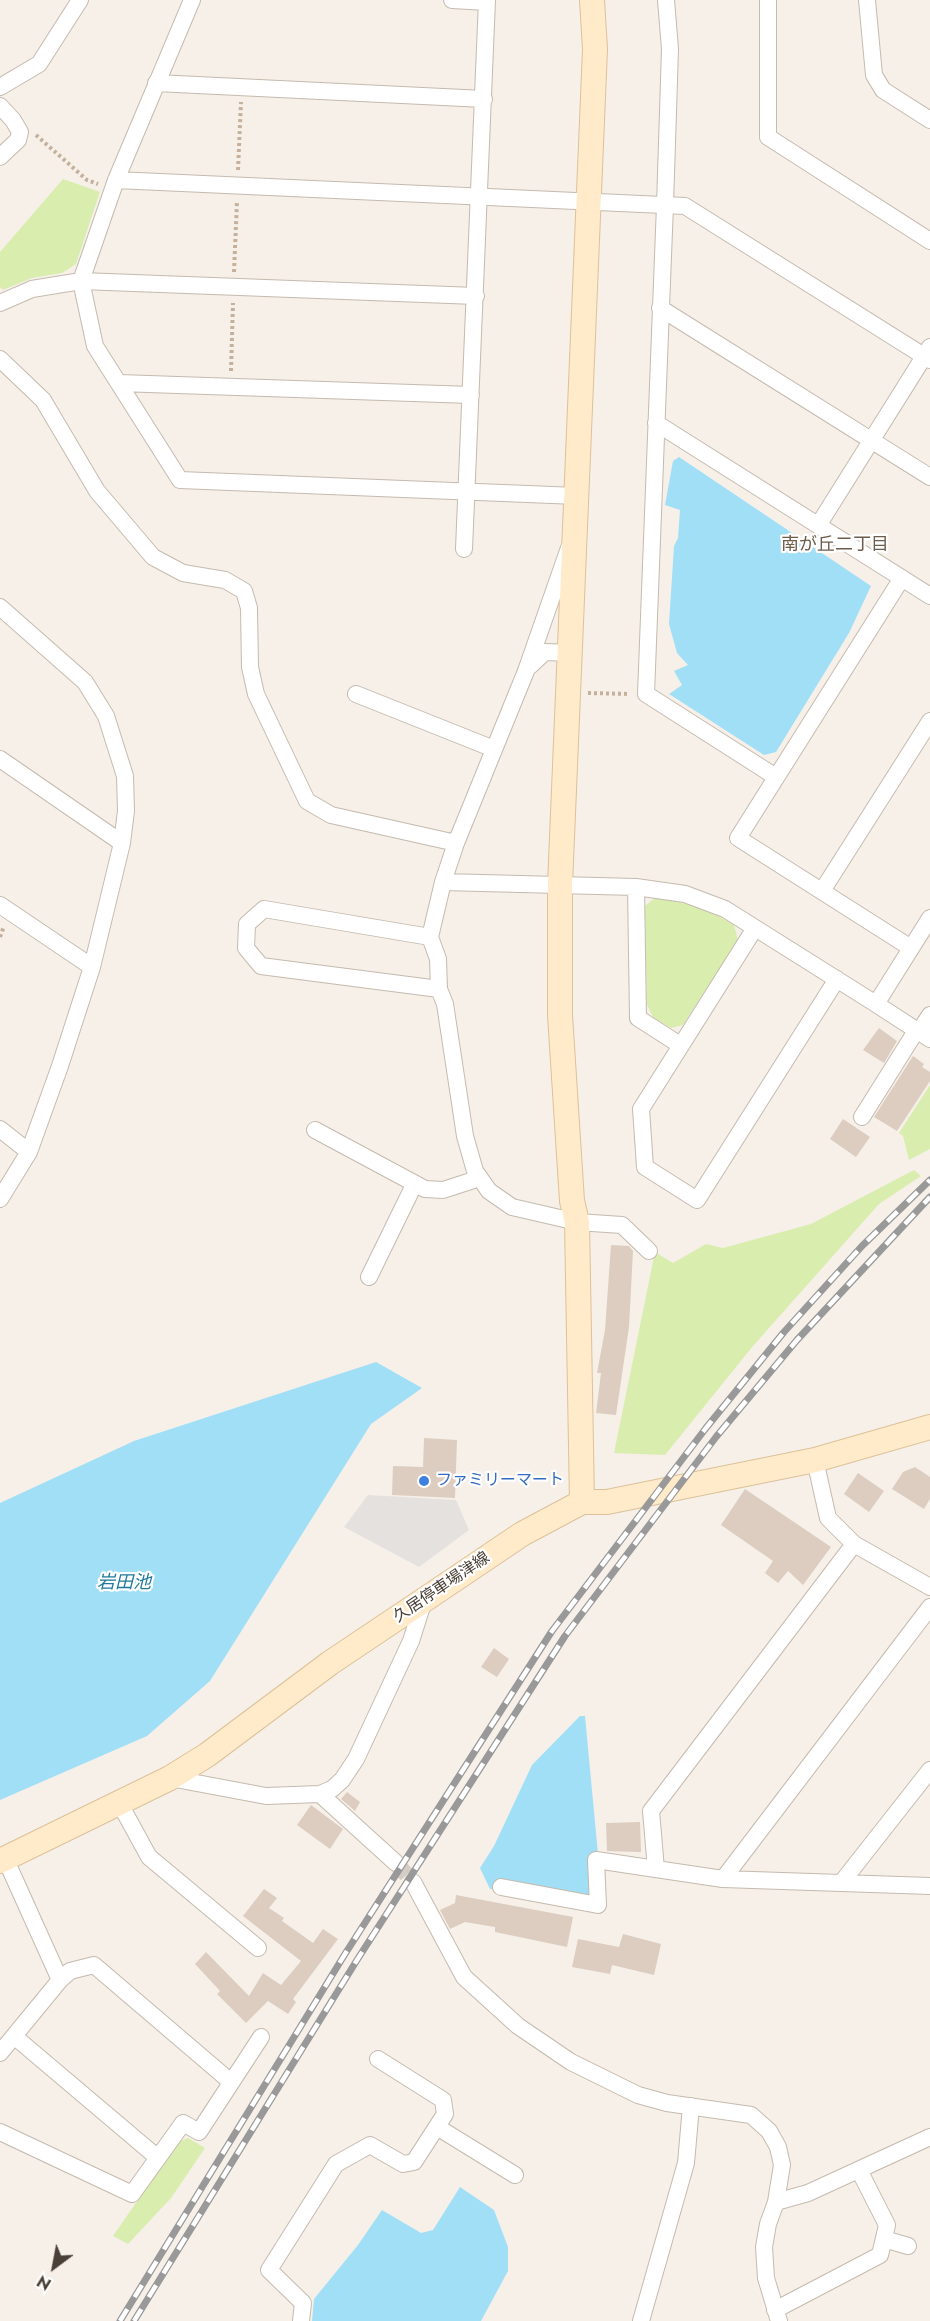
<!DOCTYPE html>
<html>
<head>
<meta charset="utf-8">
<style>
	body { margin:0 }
	#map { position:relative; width:930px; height:2321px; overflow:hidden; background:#f6f0e9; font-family:Jost,sans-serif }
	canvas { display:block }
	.north { position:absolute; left:24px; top:2237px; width:60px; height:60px; -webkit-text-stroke:4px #fff; paint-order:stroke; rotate:212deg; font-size:16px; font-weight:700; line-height:24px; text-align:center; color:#4a4037 }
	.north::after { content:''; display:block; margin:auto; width:21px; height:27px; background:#4a4037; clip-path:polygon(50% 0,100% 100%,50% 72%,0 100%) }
</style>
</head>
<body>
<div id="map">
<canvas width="930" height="2321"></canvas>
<div class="north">N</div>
</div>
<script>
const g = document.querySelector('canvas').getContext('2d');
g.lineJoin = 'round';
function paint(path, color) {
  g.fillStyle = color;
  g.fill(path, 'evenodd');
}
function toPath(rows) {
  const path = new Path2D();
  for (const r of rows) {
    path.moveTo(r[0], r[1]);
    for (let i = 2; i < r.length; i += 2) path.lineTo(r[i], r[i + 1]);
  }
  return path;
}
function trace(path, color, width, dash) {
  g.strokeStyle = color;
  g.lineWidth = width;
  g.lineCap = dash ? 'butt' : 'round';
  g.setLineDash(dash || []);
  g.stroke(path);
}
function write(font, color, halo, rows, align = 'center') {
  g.font = font + ' Jost,"Noto Sans JP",sans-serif';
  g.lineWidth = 4.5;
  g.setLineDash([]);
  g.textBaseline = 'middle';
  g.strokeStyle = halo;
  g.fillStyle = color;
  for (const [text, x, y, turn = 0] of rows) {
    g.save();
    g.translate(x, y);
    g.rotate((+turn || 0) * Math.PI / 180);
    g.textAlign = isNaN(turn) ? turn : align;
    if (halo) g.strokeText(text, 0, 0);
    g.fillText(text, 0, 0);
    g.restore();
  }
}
const green = toPath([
	[63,179,100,192,76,264,62,273,32,278,3,290,0,287,0,252],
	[656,897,691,905,720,917,734,925,738,940,683,1025,671,1028,653,1017,647,1005,645,906],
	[930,1085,930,1149,909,1160,903,1136,899,1133],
	[914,1170,921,1176,879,1204,753,1346,665,1455,614,1453,655,1252,673,1263,706,1244,723,1248,811,1224],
	[188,2138,205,2148,171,2198,128,2244,113,2236,178,2142]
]);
const parking = toPath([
	[368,1495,456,1500,469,1530,419,1567,344,1527]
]);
const water = toPath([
	[679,457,871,586,849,633,776,752,764,755,669,694,682,685,674,671,688,665,677,653,669,624,674,546,678,538,680,510,665,505,673,461],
	[376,1362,422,1388,371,1424,210,1681,147,1736,0,1800,0,1503,134,1441],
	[580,1716,585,1716,598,1854,594,1894,588,1897,490,1889,480,1868,494,1846,532,1765],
	[460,2187,494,2210,508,2247,508,2271,481,2321,312,2321,314,2299,358,2245,382,2210,421,2233,433,2230]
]);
const building = toPath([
	[879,1028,897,1041,884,1063,863,1050],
	[913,1056,924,1064,922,1067,930,1072,930,1081,897,1131,874,1117],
	[843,1119,870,1137,856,1157,830,1139],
	[611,1245,629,1246,633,1251,629,1327,616,1415,596,1413,601,1373,597,1373,605,1330],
	[424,1438,457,1440,455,1498,392,1495,393,1466,423,1467],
	[915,1467,930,1477,930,1499,924,1509,892,1489,903,1472],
	[858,1473,884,1491,869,1512,844,1494],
	[745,1489,831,1547,803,1585,788,1571,778,1583,765,1573,773,1561,721,1525],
	[494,1648,509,1659,497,1677,481,1667],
	[347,1792,360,1802,355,1811,341,1799],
	[311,1805,343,1829,330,1849,297,1825],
	[640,1822,641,1852,607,1851,606,1823],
	[264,1889,277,1898,269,1908,284,1918,282,1921,313,1943,323,1929,338,1939,293,1999,296,2002,288,2014,268,2001,246,2023,217,1994,220,1991,195,1964,206,1952,249,1996,263,1973,281,1985,301,1961,243,1916],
	[456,1895,573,1917,567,1947,495,1932,495,1927,465,1922,450,1929,440,1910,455,1903],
	[623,1934,661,1944,654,1975,612,1965,610,1974,572,1967,578,1939,619,1947]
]);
const streetTunnel = toPath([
	[396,1863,413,1882]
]);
const path = toPath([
	[36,135,87,180,98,184],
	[238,170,241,102],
	[234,272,237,201],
	[231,371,233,303],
	[588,693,630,694],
	[0,937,4,926]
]);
const street = toPath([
	[192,0,116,180,81,281,95,346,180,480,577,496],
	[452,0,487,2],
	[666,0,670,49,665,205,646,694,776,777],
	[768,0,768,137,930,241],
	[867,0,874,75,883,90,930,120],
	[156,83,484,99],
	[0,87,39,64,80,0],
	[0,106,13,120,20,132,18,140,0,157],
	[116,180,685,206,930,360],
	[0,303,32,289,81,281,476,296],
	[660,308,930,477],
	[0,359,43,400,97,491,153,557,183,573,225,580,244,591,249,608,250,667,256,694,307,801,331,815,456,843],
	[119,383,471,395],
	[656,423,930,596],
	[819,524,930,347],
	[569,548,526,671,456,843,443,882,430,937,438,959,439,989,445,1004,465,1136,475,1171,489,1191,512,1207,577,1222,622,1225,649,1251],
	[464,549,487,0],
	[902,578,738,838,911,948],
	[0,607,85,682,106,716,125,776,126,811,122,843,92,967,60,1066,29,1152,0,1199],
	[530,666,545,652,571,653],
	[356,694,494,749],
	[0,759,122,843],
	[443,882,636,887,685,894,725,909,876,1004,930,918],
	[636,887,638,1018,680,1045],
	[822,891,930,721],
	[0,905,92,967],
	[755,928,641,1109,645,1167,697,1200,837,979],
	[430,937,264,909,247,924,246,948,261,966,439,989],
	[876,1004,930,1039],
	[919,1032,930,1015],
	[862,1117,916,1031],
	[0,1129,29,1152],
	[315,1130,425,1189,443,1190,480,1178],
	[369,1277,414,1185],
	[815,1460,828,1518,854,1544,930,1587],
	[854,1544,651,1811,656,1869,723,1879,930,1886],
	[170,1778,266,1796,320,1794,396,1863],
	[320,1794,332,1789,342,1780,356,1759,411,1641,424,1600],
	[120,1804,149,1857,258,1948],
	[723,1879,930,1607],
	[413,1882,464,1977,518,2026,571,2062,638,2095,667,2103,751,2115,769,2131,778,2147,782,2165,776,2202,768,2224,764,2247,766,2278,779,2321],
	[842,1882,930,1770],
	[501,1887,598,1905,596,1860,656,1869],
	[60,1980,70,1971,94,1965,231,2082],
	[15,2037,158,2158],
	[0,2053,60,1980,5,1858],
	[437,2127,515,2175],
	[0,2132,132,2194,183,2123,199,2132,261,2037],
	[776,2202,808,2193,930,2137],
	[884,2239,908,2246],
	[775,2310,880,2255,887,2225,859,2170],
	[301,2321,303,2303,269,2270,336,2164,370,2145,403,2164,414,2162,445,2114,443,2100,378,2059],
	[641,2321,686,2163,691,2106]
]);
const secondary = toPath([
	[582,1502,577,1222,572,1201,560,1015,560,885,595,49,592,0],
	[0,1861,170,1778,207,1755,330,1663,424,1600,522,1534,582,1502,607,1502,815,1460,930,1427]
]);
const rail = toPath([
	[120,2321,345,1954,552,1631,706,1428,784,1332,862,1246,930,1180],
	[134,2321,357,1960,565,1636,716,1437,797,1340,930,1197]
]);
const markers = [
	[424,1481,6,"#3f7fe0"]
];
const shopNames = [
	["ファミリーマート",436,1481]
];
const streetNames = [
	["久居停車場津線",442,1588,-34]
];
const neighbourhoodNames = [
	["南が丘二丁目",835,546]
];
const waterNames = [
	["岩田池",124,1584]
];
paint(green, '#d9edaf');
paint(parking, '#e4e1de');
paint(water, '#a1dff7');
paint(building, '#dccdc0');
trace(streetTunnel, '#d4cdc5', 16, [16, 8]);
trace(street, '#c5baae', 18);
trace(secondary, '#ddc198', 26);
trace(path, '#c5b19b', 4, [3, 3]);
trace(street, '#fff', 16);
trace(secondary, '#ffebca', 24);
trace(rail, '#999', 7);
trace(rail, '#fff', 4.5, [14]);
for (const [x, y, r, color] of markers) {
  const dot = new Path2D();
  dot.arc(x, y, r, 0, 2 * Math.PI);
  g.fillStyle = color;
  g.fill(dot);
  trace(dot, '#fff', 2);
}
write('16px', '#366cbe', '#fff', shopNames, 'left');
write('16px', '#4a4037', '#fff', streetNames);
write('18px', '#6e5c4d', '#fff', neighbourhoodNames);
write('italic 18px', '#217a9e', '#fff', waterNames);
</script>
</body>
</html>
